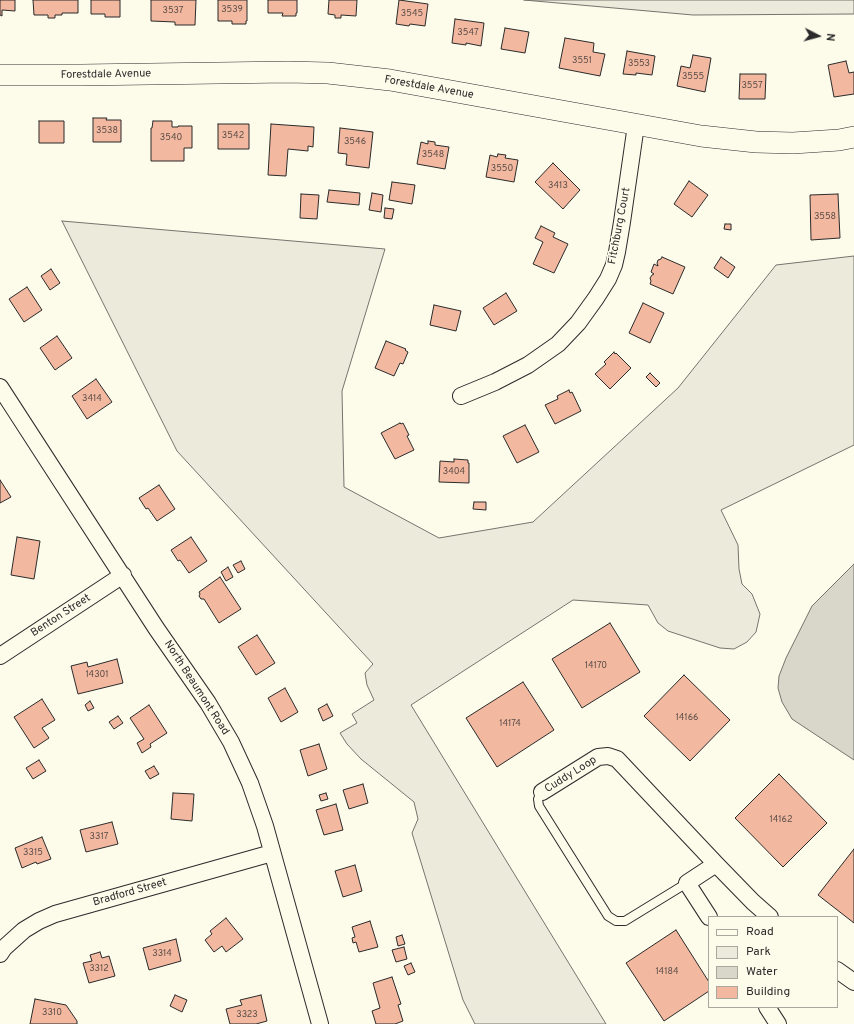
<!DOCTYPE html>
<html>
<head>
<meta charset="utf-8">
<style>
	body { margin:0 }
	#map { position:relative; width:854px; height:1024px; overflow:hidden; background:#fdfbea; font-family:Overpass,sans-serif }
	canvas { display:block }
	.legend { position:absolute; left:708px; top:916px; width:130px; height:92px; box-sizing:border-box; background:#fdfbea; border:1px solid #a9a89e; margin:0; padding:5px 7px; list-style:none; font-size:12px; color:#2b2b2b }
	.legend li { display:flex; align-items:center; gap:8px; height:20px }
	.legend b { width:20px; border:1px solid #a9a89e }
	.north { position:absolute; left:798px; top:16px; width:40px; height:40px; -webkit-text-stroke:3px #fdfbea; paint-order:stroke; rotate:96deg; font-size:11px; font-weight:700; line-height:16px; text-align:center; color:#2b2b2b }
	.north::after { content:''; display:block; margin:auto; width:14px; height:18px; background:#2b2b2b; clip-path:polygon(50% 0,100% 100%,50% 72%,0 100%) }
</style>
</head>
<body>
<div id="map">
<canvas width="854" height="1024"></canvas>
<ul class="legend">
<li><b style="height:5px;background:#fdfbea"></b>Road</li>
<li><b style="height:11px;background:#ecebdb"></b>Park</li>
<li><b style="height:11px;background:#d8d7c9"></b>Water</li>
<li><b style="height:11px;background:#f2b8a0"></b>Building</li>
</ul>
<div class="north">N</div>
</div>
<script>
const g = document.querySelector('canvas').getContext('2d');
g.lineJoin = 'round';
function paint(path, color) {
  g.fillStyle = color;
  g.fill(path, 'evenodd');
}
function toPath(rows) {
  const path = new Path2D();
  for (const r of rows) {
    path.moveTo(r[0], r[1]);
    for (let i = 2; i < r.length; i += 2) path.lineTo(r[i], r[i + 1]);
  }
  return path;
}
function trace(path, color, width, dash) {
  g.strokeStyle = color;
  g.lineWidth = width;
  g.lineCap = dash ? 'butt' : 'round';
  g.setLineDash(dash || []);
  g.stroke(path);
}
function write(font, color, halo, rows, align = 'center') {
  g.font = font + ' Overpass,sans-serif';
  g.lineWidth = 3;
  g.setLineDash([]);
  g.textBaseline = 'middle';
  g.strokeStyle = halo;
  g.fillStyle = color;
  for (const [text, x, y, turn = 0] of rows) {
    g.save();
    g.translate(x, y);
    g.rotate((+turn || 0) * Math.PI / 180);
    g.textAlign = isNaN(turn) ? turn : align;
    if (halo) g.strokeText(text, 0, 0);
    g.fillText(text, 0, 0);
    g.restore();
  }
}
const green = toPath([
	[524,0,854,0,854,14,693,15,524,0],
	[62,221,385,249,342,391,344,487,439,538,533,522,678,388,776,265,854,256,854,445,721,510,738,545,739,569,742,584,752,594,760,614,756,632,747,642,734,649,720,648,668,631,658,623,648,605,573,600,411,705,606,1024,475,1024,463,1000,412,833,418,819,414,802,361,759,347,744,340,733,357,723,352,714,374,700,367,685,365,673,373,664,177,451,62,221]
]);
const water = toPath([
	[854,564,854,760,792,719,782,702,778,688,779,676,786,658,812,606,854,564]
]);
const building = toPath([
	[0,0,15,0,15,11,2,10,2,16,0,15,0,0],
	[33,0,78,0,78,13,62,13,62,15,55,15,55,18,48,18,48,15,34,15,33,0],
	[91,0,120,0,120,17,105,17,105,14,91,14,91,0],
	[151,0,196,0,195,25,175,25,175,22,151,21,151,0],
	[218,0,247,0,247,21,246,21,246,24,232,24,232,21,218,21,218,0],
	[268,0,297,0,297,13,296,13,296,16,282,16,283,13,268,13,268,0],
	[329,0,357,0,356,16,341,15,341,18,335,18,335,15,328,14,329,0],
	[399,0,428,4,425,26,410,24,409,26,396,24,399,0],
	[455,19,484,23,481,46,466,43,466,45,452,43,455,19],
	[505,28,529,32,525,53,501,49,505,28],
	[565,38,594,43,593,52,605,54,600,76,559,68,565,38],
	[627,51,655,56,652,75,636,73,636,75,623,74,627,51],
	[693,55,711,58,705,92,677,86,681,66,690,68,693,55],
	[846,61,849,73,854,72,854,94,834,97,828,65,846,61],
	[740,74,766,74,765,99,739,99,740,74],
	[93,118,107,118,106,120,121,120,121,142,93,142,93,118],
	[39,121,64,121,64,143,39,143,39,121],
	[153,121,172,121,172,127,178,127,178,126,192,126,192,148,184,148,184,161,151,161,151,128,152,128,153,121],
	[218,124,249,124,249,149,218,149,218,124],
	[271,124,314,127,313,147,308,146,308,151,288,149,286,176,268,175,271,124],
	[340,128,373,132,369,168,346,165,347,154,338,153,340,128],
	[428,141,435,142,435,145,449,147,445,169,417,164,421,142,428,144,428,141],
	[498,154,506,155,505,158,518,160,514,182,486,177,490,155,497,157,498,154],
	[553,163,580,190,563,209,535,182,553,163],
	[689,181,708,195,692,217,674,204,689,181],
	[392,182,415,185,412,204,389,200,392,182],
	[329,190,360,193,359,205,327,202,329,190],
	[372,193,383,195,381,212,369,210,372,193],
	[301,194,319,195,317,219,300,218,301,194],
	[838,194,840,238,811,240,810,195,838,194],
	[385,208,394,209,392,219,384,218,385,208],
	[725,224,731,224,731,230,724,229,725,224],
	[541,226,555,233,553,237,568,244,554,273,533,264,543,242,535,238,541,226],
	[662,257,685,267,673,294,650,284,651,281,650,278,652,275,654,274,651,272,654,264,658,266,657,263,658,260,661,259,662,257],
	[721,257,735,267,728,278,714,268,721,257],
	[51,269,60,283,50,290,41,276,51,269],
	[27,287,42,310,24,322,9,299,27,287],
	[506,293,517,311,494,325,483,308,506,293],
	[643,303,664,313,650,343,629,333,643,303],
	[434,305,461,311,456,331,430,325,434,305],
	[57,336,72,358,55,370,40,348,57,336],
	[386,341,406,349,405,350,408,352,403,364,400,363,394,376,375,368,386,341],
	[614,352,615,354,616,353,631,368,610,389,595,374,606,364,604,362,614,352],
	[650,373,660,383,656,387,646,377,650,373],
	[96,379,112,402,87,419,72,396,96,379],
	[569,390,570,393,572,392,581,411,555,424,545,405,558,399,557,396,569,390],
	[400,423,401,424,403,423,409,435,407,436,414,450,395,459,381,433,400,423],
	[525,425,539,452,517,463,503,436,525,425],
	[454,459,468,460,468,463,469,463,469,483,439,482,440,461,454,462,454,459],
	[0,480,11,497,0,503,0,480],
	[159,485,175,509,157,521,148,508,146,509,139,498,159,485],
	[474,502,486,502,486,510,473,509,474,502],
	[17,537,40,541,34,579,11,575,17,537],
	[191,537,207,561,189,573,180,560,178,561,171,550,191,537],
	[241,561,245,569,238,573,233,565,241,561],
	[228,567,233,577,226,581,221,572,228,567],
	[220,577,241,609,219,623,204,599,201,599,199,596,200,594,199,592,220,577],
	[610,623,640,672,582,708,552,659,610,623],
	[257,635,275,663,256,675,238,647,257,635],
	[117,659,123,683,78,694,71,666,87,662,88,667,117,659],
	[684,675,730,720,690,761,644,716,684,675],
	[523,682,554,730,497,767,466,718,523,682],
	[285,688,298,712,281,722,268,698,285,688],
	[42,699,55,720,42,728,49,738,34,748,14,717,42,699],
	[90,701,94,708,88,711,85,705,90,701],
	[327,704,333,716,323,721,318,709,327,704],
	[149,705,167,733,150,744,151,747,142,753,137,743,144,739,130,718,149,705],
	[118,716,123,723,114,729,109,722,118,716],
	[319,744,327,769,308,776,300,750,319,744],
	[39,760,46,771,33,779,26,768,39,760],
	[154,766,159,774,150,779,145,771,154,766],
	[779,774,827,823,783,867,735,818,779,774],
	[363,784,368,803,349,809,343,790,363,784],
	[173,793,194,794,192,821,171,819,173,793],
	[326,793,328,799,321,801,319,795,326,793],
	[336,804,343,830,324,835,316,810,336,804],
	[112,822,118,844,86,852,80,830,112,822],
	[42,837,51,859,37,864,36,862,22,868,15,848,42,837],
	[854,849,854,923,818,895,854,849],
	[355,865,362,891,343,897,335,871,355,865],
	[226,918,243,939,226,952,222,946,214,952,205,940,212,934,210,931,226,918],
	[370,921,378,947,359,952,356,942,353,943,352,938,355,937,352,927,370,921],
	[676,930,709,982,709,991,664,1021,626,963,676,930],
	[402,935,405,944,398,946,396,937,402,935],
	[176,939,181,961,149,970,143,948,176,939],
	[404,947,407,959,396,962,392,950,404,947],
	[100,952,102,958,109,956,115,976,89,983,83,963,92,961,90,955,100,952],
	[411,963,415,972,408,975,404,966,411,963],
	[392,977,401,1004,398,1005,403,1021,395,1024,376,1024,372,1011,380,1008,373,983,392,977],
	[175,995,187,1000,182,1012,170,1006,175,995],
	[261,995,267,1021,256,1024,230,1024,226,1009,242,1005,240,1000,261,995],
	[35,999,66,1005,77,1021,77,1024,30,1024,35,999]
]);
const service = toPath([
	[542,792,538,799,539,806,608,916,616,921,625,921,687,883]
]);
const minor = toPath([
	[0,387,156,628,208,703,231,742,250,783,265,826,320,1024],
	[461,396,495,382,528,365,558,344,578,323,596,298,608,279,614,265,617,252,622,222,636,125],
	[0,656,123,575],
	[542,792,598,757,608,756,617,759,716,864,753,902,770,917],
	[709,917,687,883,716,864],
	[0,954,4,948,24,930,39,921,55,914,272,853],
	[837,970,854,982],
	[767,1007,778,1024]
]);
const tertiary = toPath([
	[0,75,81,75,288,72,328,73,390,80,701,136,756,142,793,143,839,140,854,137]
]);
const numberNames = [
	["3539",232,10],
	["3537",173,11],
	["3545",412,14],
	["3547",468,33],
	["3551",582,61],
	["3553",639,64],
	["3555",693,77],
	["3557",752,86],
	["3538",107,131],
	["3542",233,136],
	["3540",171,138],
	["3546",355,142],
	["3548",433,155],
	["3550",502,169],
	["3413",558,186],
	["3558",825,217],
	["3414",92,399],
	["3404",454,472],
	["14170",596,666],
	["14301",97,675],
	["14166",687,718],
	["14174",510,724],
	["14162",781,820],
	["3317",99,837],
	["3315",33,853],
	["3314",162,954],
	["3312",99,969],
	["14184",667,972],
	["3310",52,1013],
	["3323",247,1015]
];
const streetNames = [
	["Forestdale Avenue",106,75,-1],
	["Forestdale Avenue",429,88,10],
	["Fitchburg Court",620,226,-79],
	["Benton Street",61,616,-33],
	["North Beaumont Road",196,688,57],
	["Cuddy Loop",571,775,-32],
	["Bradford Street",130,893,-16]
];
paint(green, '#ecebdb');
trace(green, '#74746e', 1);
paint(water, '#d8d7c9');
trace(water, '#74746e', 1);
paint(building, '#f2b8a0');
trace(building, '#2b2b2b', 1);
trace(service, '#2b2b2b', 10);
trace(minor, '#2b2b2b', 18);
trace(tertiary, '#2b2b2b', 22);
trace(service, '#fdfbea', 8);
trace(minor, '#fdfbea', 16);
trace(tertiary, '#fdfbea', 21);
write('9px', '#5d4e48', null, numberNames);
write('11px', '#2b2b2b', '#fdfbea', streetNames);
</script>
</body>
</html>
